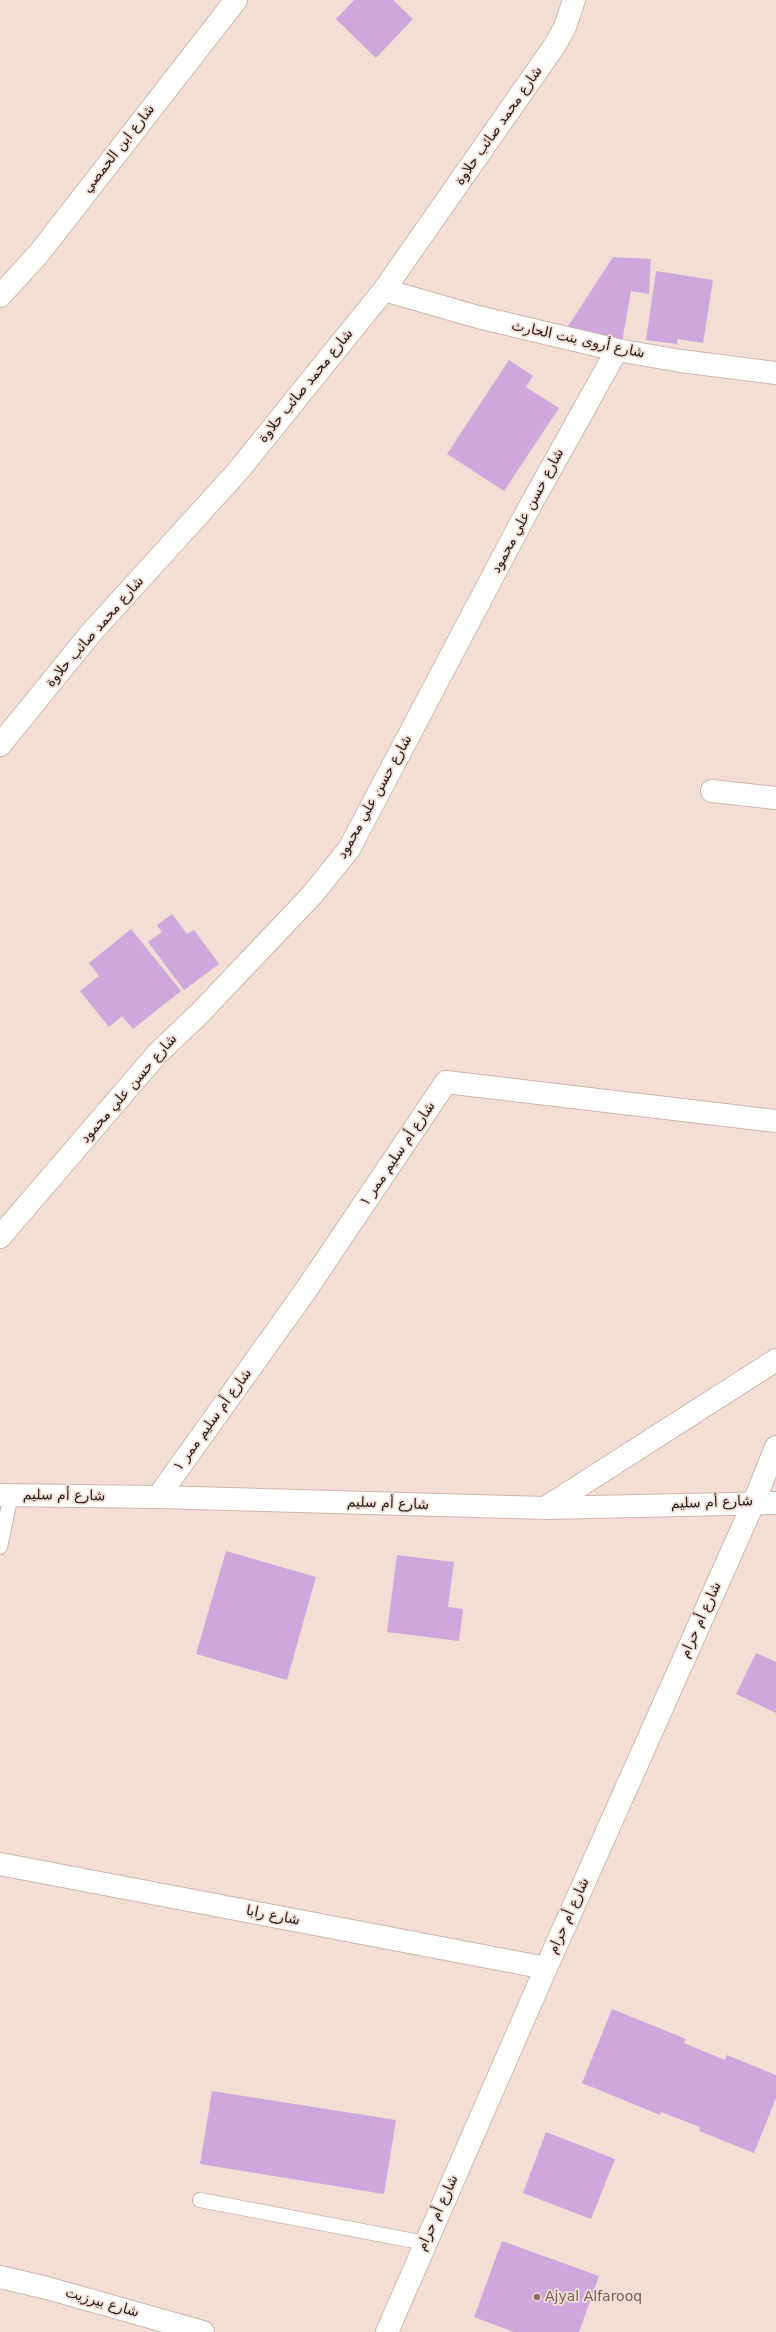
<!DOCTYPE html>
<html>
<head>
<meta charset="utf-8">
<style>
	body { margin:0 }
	canvas { display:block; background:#f3ded6 }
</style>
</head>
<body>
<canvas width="776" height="2332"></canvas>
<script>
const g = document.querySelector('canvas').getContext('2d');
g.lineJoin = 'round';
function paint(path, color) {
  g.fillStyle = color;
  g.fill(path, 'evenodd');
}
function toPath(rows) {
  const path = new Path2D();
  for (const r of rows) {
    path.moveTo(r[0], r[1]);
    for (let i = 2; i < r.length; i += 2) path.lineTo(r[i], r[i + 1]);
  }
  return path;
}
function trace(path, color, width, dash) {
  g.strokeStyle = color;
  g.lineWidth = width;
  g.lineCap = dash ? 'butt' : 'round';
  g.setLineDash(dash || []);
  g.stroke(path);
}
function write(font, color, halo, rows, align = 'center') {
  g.font = font + ' "DejaVu Sans",Vazirmatn,sans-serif';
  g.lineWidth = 3.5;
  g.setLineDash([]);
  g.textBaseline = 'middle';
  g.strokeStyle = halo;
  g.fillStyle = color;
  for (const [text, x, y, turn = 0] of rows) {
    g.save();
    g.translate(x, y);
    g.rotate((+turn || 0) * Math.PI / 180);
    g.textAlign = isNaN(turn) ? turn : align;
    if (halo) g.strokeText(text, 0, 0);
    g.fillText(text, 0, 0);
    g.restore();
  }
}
const building = toPath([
	[354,0,393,0,413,19,376,58,336,19],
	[613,257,651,259,649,294,631,291,622,342,565,331],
	[656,271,713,280,703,343,678,339,677,344,646,340],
	[509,360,533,376,526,387,559,408,504,491,447,454],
	[172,914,187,934,194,930,219,964,184,990,148,942,162,932,157,925],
	[131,929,181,991,133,1029,122,1016,109,1027,80,991,99,976,89,963],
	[226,1551,316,1577,287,1680,196,1654],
	[397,1555,454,1562,448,1607,463,1609,459,1641,387,1632],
	[756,1653,776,1662,776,1713,736,1694],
	[612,2009,686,2039,684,2043,725,2060,727,2055,776,2075,776,2098,754,2153,699,2131,700,2127,661,2112,660,2115,582,2083],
	[212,2091,396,2120,384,2194,200,2164],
	[546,2132,615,2159,591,2219,523,2193],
	[502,2241,599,2276,579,2332,514,2332,474,2317]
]);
const service = toPath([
	[0,1547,11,1495],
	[200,2200,425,2243]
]);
const minor = toPath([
	[384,290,478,317,617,350,681,361,776,373],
	[0,296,40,252,236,0],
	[0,745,91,633,238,471,384,290,555,45,565,27,574,0],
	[712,791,776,798],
	[0,1237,157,1054,200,1013,312,895,349,849,524,517,617,350],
	[0,1495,158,1497,545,1508,776,1503],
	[158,1497,306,1290,446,1082,776,1121],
	[545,1508,776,1360],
	[0,1864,546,1968],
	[0,2277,47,2288,203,2332],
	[387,2332,546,1968,754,1502,776,1447]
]);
const markers = [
	[537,2297,4,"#8d6e63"]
];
const streetNames = [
	["شارع محمد صائب حلاوة",499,126,-55],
	["شارع ابن الحمصي",119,149,-52],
	["شارع أروى بنت الحارث",578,340,12],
	["شارع محمد صائب حلاوة",306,386,-51],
	["شارع حسن علي محمود",528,511,-62],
	["شارع محمد صائب حلاوة",95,632,-49],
	["شارع حسن علي محمود",375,797,-61],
	["شارع حسن علي محمود",129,1089,-49],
	["شارع أم سليم ممر ١",398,1154,-56],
	["شارع أم سليم ممر ١",213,1420,-54],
	["شارع أم سليم",64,1496,1],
	["شارع أم سليم",712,1503,-2],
	["شارع أم سليم",388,1504,2],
	["شارع أم حرام",701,1620,-66],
	["شارع رابا",273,1916,11],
	["شارع أم حرام",569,1916,-66],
	["شارع أم حرام",438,2213,-66],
	["شارع بيرزيت",102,2303,16]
];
const educationNames = [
	["Ajyal Alfarooq",545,2297]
];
paint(building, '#d0a6dd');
trace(service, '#ccb7af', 16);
trace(minor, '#ccb7af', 24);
trace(service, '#fff', 14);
trace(minor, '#fff', 22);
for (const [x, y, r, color] of markers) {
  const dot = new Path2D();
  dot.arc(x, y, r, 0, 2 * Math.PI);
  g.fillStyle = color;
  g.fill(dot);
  trace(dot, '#f3ded6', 1.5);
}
write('14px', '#271f1c', '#f3ded6', streetNames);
write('14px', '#785e54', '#f3ded6', educationNames, 'left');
</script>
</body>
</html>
